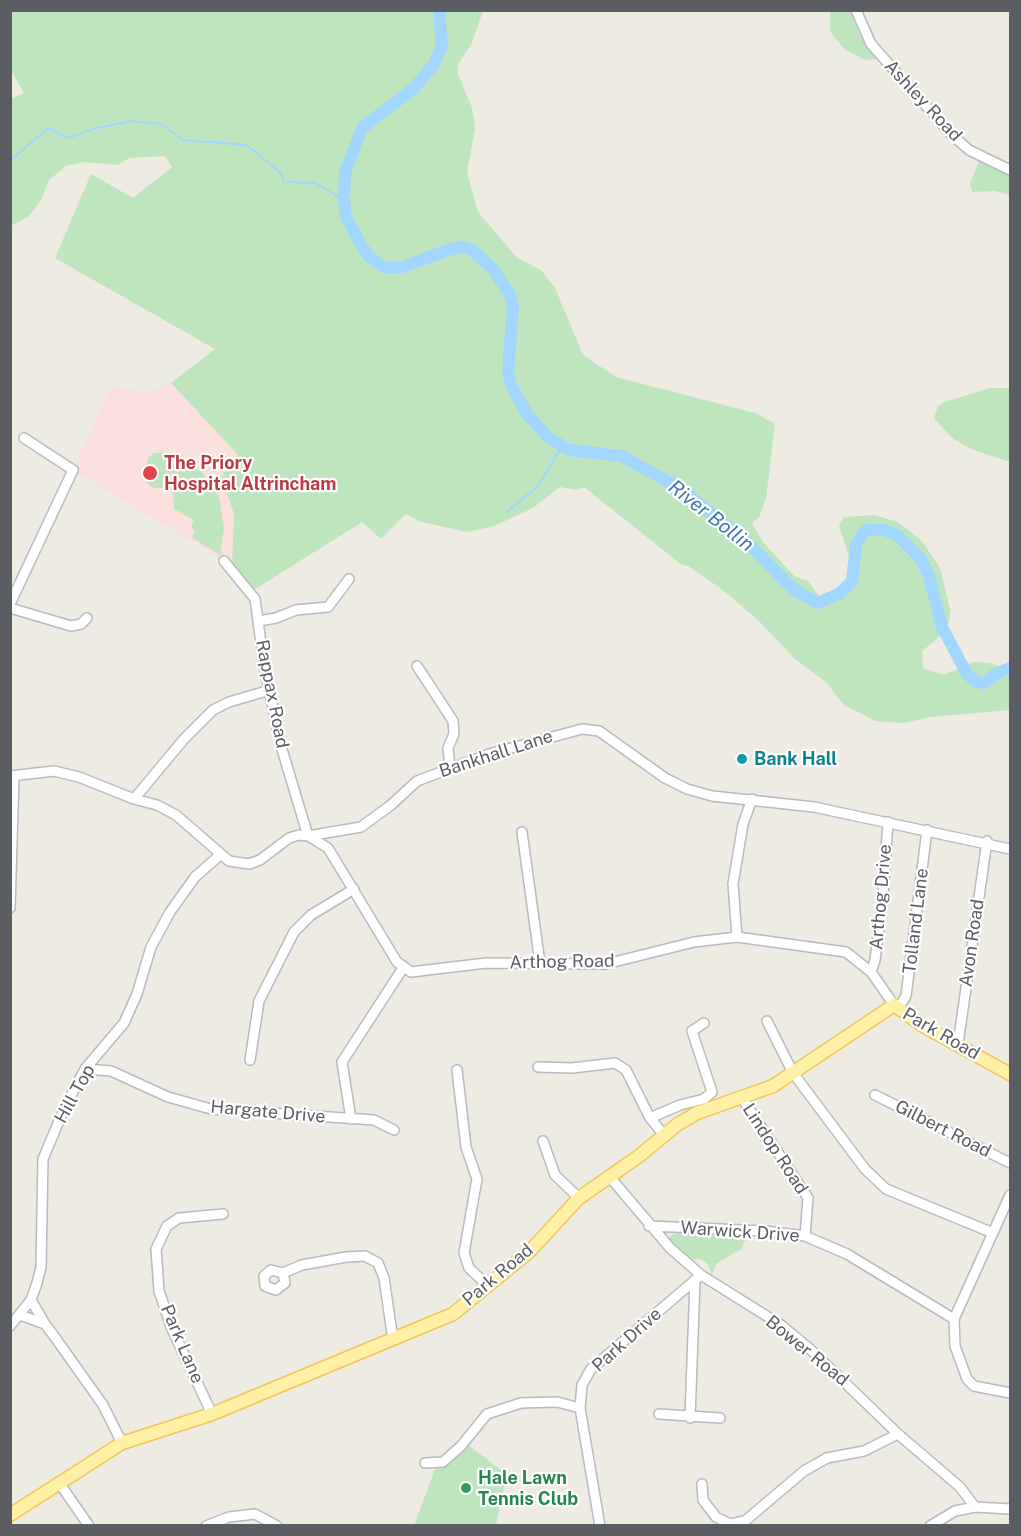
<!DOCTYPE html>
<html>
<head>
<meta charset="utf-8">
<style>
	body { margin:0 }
	#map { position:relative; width:1021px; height:1536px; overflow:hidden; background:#edebe2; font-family:"Public Sans",sans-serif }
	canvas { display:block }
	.frame { position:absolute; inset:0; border:12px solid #5a5e63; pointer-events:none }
</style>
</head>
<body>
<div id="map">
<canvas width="1021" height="1536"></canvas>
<div class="frame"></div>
</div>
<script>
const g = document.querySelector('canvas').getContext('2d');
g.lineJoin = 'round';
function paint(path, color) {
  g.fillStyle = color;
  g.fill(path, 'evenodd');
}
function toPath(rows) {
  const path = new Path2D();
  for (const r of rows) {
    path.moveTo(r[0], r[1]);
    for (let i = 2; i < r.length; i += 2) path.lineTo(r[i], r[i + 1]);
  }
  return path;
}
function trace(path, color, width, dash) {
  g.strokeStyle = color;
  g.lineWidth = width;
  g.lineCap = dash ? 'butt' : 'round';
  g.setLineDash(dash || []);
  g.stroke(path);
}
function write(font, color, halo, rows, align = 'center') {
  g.font = font + ' "Public Sans",sans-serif';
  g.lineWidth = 4.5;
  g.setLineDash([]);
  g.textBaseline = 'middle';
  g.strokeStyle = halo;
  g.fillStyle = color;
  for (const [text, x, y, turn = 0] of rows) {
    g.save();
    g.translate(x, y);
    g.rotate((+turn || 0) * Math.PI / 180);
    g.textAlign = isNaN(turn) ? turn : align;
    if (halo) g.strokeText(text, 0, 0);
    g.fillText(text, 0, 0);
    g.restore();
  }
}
const medical = toPath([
	[171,383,238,455,221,476,234,514,232,566,73,470,111,386,147,393]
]);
const green = toPath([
	[10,11,483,11,471,45,458,64,458,74,472,108,475,128,467,173,478,212,517,258,541,270,555,288,583,355,616,377,755,413,775,424,766,498,759,517,752,523,763,542,794,576,808,581,818,595,818,603,828,601,848,587,854,571,839,526,844,517,874,515,898,522,922,541,940,568,950,609,949,622,937,639,922,651,923,668,944,675,973,662,990,663,1010,671,1010,710,931,717,903,723,875,721,844,705,827,683,795,659,759,621,723,590,688,566,682,565,584,487,576,490,560,487,533,508,494,526,467,532,418,521,406,514,381,539,362,522,252,591,239,570,232,566,234,514,221,476,238,455,171,383,215,349,55,258,91,174,133,198,172,167,165,156,129,158,118,165,84,162,66,166,49,180,41,200,29,216,11,226,11,99,24,93,11,70],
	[830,11,850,11,860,36,877,59,865,60,845,50,830,31],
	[979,161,1010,175,1010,195,995,191,972,192,970,183],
	[990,388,1010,388,1010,462,971,449,952,438,934,418,938,406,945,402],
	[169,452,202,472,219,497,224,528,220,555,192,538,195,531,191,527,194,520,174,509,173,492,169,488,153,488,147,483,146,467,148,458,154,453],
	[677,1233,747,1237,741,1249,716,1264,712,1275,707,1263,700,1259,690,1260,670,1242,670,1236],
	[468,1445,501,1470,500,1478,506,1478,496,1525,414,1526,435,1469,451,1462]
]);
const stream = toPath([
	[10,161,48,128,68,138,97,128,132,121,161,124,183,140,247,145,281,173,284,182,315,183,344,200],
	[507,512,538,486,562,446]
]);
const river = toPath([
	[439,10,442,45,434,64,414,88,362,128,345,173,344,200,346,217,362,247,371,258,383,267,391,268,402,267,448,250,463,247,472,250,493,269,509,293,513,306,508,372,512,387,527,414,548,437,569,450,622,456,681,489,752,547,793,589,817,603,839,594,852,581,856,544,863,533,867,530,884,530,897,535,920,558,929,576,942,627,967,674,977,682,984,683,997,673,1010,668]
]);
const minor = toPath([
	[856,10,871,44,951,134,969,150,1010,170],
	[224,561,255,599,264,665,281,746,308,836],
	[10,604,73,470,24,438],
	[10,608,71,626,81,624,87,618],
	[259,621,276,618,296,610,328,607,349,579],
	[417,666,453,721,454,734,448,748,450,767],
	[10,776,54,771,79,777,134,799,157,805,176,815,229,861,249,864,260,860,289,838,299,835,308,836,361,827,391,805,417,781,489,754,582,729,599,731,665,778,687,789,712,796,814,807,1010,849],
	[134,799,184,739,213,710,229,702,270,690],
	[522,832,540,963],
	[310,837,328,848,397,962,411,972,486,963,606,964,694,942,737,937,846,952,871,972,894,1005],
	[10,908,14,776],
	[737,937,733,884,743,824,752,799],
	[871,972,875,960,883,895,888,822],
	[898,1009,906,996,927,830],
	[767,1021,793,1073,865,1169,886,1189,993,1233],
	[958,1044,987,841],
	[250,1060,259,1001,294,932,311,915,354,889],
	[538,1067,572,1068,615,1063,626,1070,650,1118,664,1135],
	[85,1069,111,1071,168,1097,211,1109,374,1120,394,1130],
	[457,1070,466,1147,477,1179,464,1253,469,1268,487,1285],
	[875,1095,1010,1163],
	[742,1098,808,1198,805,1236],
	[650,1118,680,1105,704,1099,712,1092,692,1031,704,1023],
	[351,1119,342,1062,403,968],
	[543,1141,555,1175,579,1198],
	[609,1176,670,1248,701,1275,781,1325,810,1349,898,1434,960,1487,975,1507],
	[1010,1195,954,1319,955,1346,967,1379,974,1386,1010,1393],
	[649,1226,766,1231,805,1236,847,1254,954,1319],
	[283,1273,285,1283,276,1290,265,1286,264,1276,271,1270,283,1273,302,1265,346,1257,365,1256,378,1263,384,1278,393,1340],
	[31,1300,45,1324],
	[20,1315,45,1324,54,1336,103,1405,122,1443],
	[10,1326,31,1300,37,1283,41,1267,43,1159,64,1109,85,1069,124,1023,137,994,151,947,170,912,195,877,220,855],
	[212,1414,172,1329,159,1291,156,1249,167,1226,179,1218,223,1214],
	[659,1414,720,1418],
	[690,1418,695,1280],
	[425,1463,443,1462,461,1446,487,1414,521,1403,557,1402,580,1408],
	[60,1484,89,1526],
	[702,1484,703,1500,716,1517,730,1524,745,1521,804,1471,827,1458,864,1451,898,1434],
	[206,1526,229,1517,255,1514,277,1526],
	[600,1526,580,1408,582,1385,591,1369,701,1275],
	[930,1526,955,1511,975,1507,1010,1509]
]);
const major = toPath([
	[10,1515,122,1443,212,1414,453,1314,529,1252,579,1198,639,1156,678,1124,697,1113,773,1086,894,1005,923,1026,1010,1074]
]);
const markers = [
	[150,473,8,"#e0444e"],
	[742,759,6,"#0f9aa8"],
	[466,1488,6,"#2e9e5b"]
];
const streetNames = [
	["Ashley Road",923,101,47],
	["Rappax Road",272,694,79],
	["Bankhall Lane",496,754,-18],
	["Arthog Drive",881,897,-85],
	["Tolland Lane",916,921,-83],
	["Avon Road",972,943,-82],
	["Arthog Road",562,962,-1],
	["Park Road",941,1034,30],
	["Hill Top",75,1094,-61],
	["Hargate Drive",268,1112,5],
	["Gilbert Road",943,1129,27],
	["Lindop Road",775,1149,57],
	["Warwick Drive",740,1232,4],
	["Park Road",498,1275,-40],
	["Park Drive",627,1340,-42],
	["Park Lane",182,1344,67],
	["Bower Road",807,1351,39]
];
const healthNames = [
	["The Priory",164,463],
	["Hospital Altrincham",164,484]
];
const cultureNames = [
	["Bank Hall",754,759]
];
const leisureNames = [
	["Hale Lawn",478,1478],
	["Tennis Club",478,1499]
];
const waterNames = [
	["River Bollin",711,516,38]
];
paint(medical, '#fbe0de');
paint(green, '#bfe5be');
trace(stream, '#a1d6fe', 2);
trace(river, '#a1d6fe', 12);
trace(minor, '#b7babf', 12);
trace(major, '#f0c558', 15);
trace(minor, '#fff', 9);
trace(major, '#fff0a6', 12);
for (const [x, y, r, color] of markers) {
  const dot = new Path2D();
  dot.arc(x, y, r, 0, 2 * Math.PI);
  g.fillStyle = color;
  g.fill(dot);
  trace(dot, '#fff', 2);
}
write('18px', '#5a5e63', '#fff', streetNames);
write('bold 18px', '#be3a42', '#fff', healthNames, 'left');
write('bold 18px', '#0d838f', '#fff', cultureNames, 'left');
write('bold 18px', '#27864d', '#fff', leisureNames, 'left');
write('italic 20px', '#3e77b0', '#fff', waterNames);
</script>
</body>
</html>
